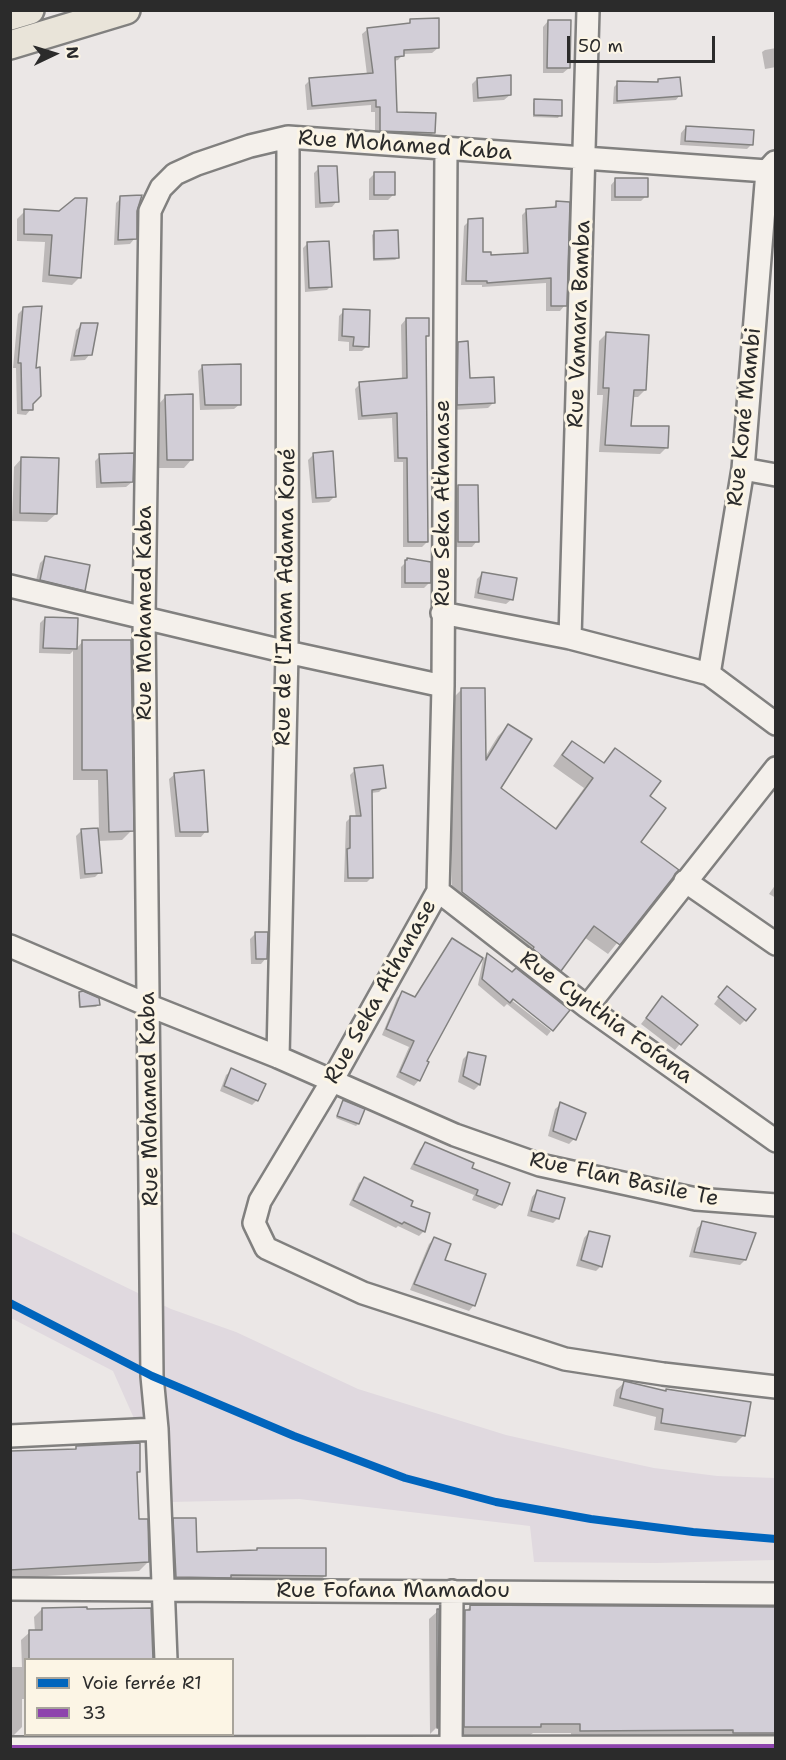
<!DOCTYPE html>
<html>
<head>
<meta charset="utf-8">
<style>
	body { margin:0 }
	#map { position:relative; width:786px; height:1760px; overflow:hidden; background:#ebe7e6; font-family:"Shantell Sans",sans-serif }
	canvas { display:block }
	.frame { position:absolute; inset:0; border:12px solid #2b2b2b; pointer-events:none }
	.legend { position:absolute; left:24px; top:1658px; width:210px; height:78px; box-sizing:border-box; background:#fcf5e5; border:2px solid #a8a49b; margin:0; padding:8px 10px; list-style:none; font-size:18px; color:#2b2b2b }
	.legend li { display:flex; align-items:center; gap:12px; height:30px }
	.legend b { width:30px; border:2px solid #a8a49b }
	.north { position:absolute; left:24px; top:24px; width:60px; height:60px; -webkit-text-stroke:4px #fcf5e5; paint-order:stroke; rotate:86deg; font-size:16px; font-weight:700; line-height:24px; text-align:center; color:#2b2b2b }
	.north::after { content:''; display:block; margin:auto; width:21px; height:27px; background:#2b2b2b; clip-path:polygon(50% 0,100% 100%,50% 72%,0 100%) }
	.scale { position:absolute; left:567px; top:36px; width:148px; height:27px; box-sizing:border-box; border:3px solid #2b2b2b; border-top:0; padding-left:8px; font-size:18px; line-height:21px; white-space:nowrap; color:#2b2b2b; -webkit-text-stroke:4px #fcf5e5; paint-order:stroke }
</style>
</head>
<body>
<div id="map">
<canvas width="786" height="1760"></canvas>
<div class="frame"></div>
<ul class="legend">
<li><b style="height:8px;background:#0065bd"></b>Voie ferrée R1</li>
<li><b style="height:8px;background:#8e44ad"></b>33</li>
</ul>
<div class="north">N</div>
<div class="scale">50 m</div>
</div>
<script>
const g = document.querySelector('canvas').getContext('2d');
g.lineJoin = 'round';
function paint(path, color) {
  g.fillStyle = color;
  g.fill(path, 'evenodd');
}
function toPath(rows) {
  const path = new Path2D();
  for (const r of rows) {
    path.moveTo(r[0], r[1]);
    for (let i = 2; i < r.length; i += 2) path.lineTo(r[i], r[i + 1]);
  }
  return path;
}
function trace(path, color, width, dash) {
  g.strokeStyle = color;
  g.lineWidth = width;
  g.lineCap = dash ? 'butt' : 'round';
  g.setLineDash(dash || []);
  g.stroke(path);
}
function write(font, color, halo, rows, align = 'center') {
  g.font = font + ' "Shantell Sans",sans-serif';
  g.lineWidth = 6;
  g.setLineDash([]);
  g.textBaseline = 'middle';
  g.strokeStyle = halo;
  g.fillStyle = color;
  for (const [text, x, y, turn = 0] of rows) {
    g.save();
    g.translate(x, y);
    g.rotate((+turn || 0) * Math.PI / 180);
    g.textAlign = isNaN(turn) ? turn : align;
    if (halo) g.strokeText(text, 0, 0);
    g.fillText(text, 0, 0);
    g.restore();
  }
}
const built = toPath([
	[10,1231,171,1309,236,1332,358,1389,506,1435,598,1456,654,1468,717,1476,775,1478,775,1560,657,1563,534,1562,530,1526,299,1499,171,1502,113,1371,11,1318]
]);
const shadow = toPath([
	[411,21,438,48,432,53,403,54,398,60,394,61,396,113,434,132,429,137,375,136,375,112,371,112,371,105,307,110,305,85,310,80,367,75,362,34,368,29,407,24],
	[548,21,569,68,563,73,543,73,543,27],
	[776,48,776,67,765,69,762,52,765,50],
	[477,79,510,95,504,100,473,102,472,84],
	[659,80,680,95,676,100,613,104,614,87,618,83,656,83],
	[535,101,560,115,558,118,533,117,533,103],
	[686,127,752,144,747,149,680,145,681,133],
	[319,168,337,201,332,207,315,208,314,173],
	[375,173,394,194,388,200,369,200,369,179],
	[616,179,646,196,641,201,611,201,611,185],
	[121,198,136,211,135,238,130,244,114,245,116,203],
	[557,203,565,305,560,311,546,311,546,283,482,287,482,285,461,285,464,226,469,221,481,254,489,257,523,255,522,215,527,210,552,208],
	[25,211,60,213,80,277,72,285,42,282,45,242,17,241,17,219],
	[375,232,398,258,395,260,373,261,372,235],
	[308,243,331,286,327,290,305,292,303,248],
	[24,308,32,403,31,409,26,415,17,414,16,368,13,368,18,314],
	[344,311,367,346,362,351,349,351,349,342,338,341,339,316],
	[406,319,428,335,424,339,427,542,422,547,403,547,403,462,394,462,392,418,358,420,355,389,360,384,402,380,401,325],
	[82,325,90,354,85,360,70,361,76,330],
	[606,334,645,390,638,397,632,397,629,427,667,447,660,454,599,452,603,395,597,395,599,341],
	[458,343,468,380,493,403,488,408,453,410,453,349],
	[203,366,240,404,234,409,200,410,198,371],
	[166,396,192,459,184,468,159,468,158,405],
	[314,454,335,496,329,502,312,503,308,460],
	[100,456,132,482,126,487,96,488,95,461],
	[22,458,56,514,47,522,12,521,14,467],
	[458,487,477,541,472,547,453,547,453,492],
	[46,557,83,590,78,595,35,585,40,563],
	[408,560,429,583,424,588,401,588,401,567],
	[483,573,512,599,506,604,474,598,477,579],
	[45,618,76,649,83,641,132,830,122,840,98,841,100,872,95,877,80,879,76,836,82,830,99,829,98,780,73,780,73,651,70,654,39,653,40,623],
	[461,690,484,759,498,736,508,726,499,789,554,830,584,788,553,766,562,753,572,743,602,764,615,750,648,796,639,843,677,870,608,954,584,937,560,970,550,980,452,903,451,700],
	[355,770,384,787,379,792,371,793,372,877,367,882,344,882,346,822,350,818,356,818,350,775],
	[175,774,206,831,201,837,175,837,169,779],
	[776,884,776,898,769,894],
	[256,933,266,958,261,964,251,964,250,939],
	[452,940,425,1062,419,1080,414,1086,396,1077,409,1047,382,1035,397,998,402,993,414,998],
	[488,955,508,994,506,996,551,1031,547,1036,507,1004,504,1007,478,985,483,959],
	[80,993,98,1005,96,1007,79,1008,78,995],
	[722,993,745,1020,740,1025,714,1004],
	[657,1004,695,1025,675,1050,641,1024],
	[468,1054,484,1057,479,1085,474,1090,458,1082,463,1059],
	[232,1070,257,1100,252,1105,220,1091,226,1075],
	[344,1101,358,1124,356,1126,336,1118],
	[561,1104,574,1139,569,1144,548,1136,555,1109],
	[425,1144,470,1169,501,1204,495,1209,472,1200,474,1195,410,1169,420,1149],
	[364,1179,409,1206,428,1213,423,1232,419,1236,398,1226,396,1228,349,1205,359,1183],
	[537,1191,558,1218,553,1223,527,1216,532,1197],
	[703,1223,745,1260,740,1265,689,1257,697,1228],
	[589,1232,601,1266,596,1271,576,1266,584,1238],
	[434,1239,443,1261,474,1305,469,1311,410,1290,429,1244],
	[624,1383,744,1435,736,1443,654,1430,656,1417,613,1406,616,1390],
	[77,1447,139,1471,135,1475,137,1521,148,1562,139,1571,10,1578,10,1452,74,1450],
	[174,1520,195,1553,255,1551,257,1549,325,1576,316,1584,168,1585,166,1528],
	[471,1606,776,1608,776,1742,571,1740,571,1733,533,1733,529,1736,455,1736,455,1621],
	[42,1609,150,1609,152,1660,26,1660,26,1699,22,1699,22,1727,14,1735,10,1735,10,1667,22,1667,21,1640,30,1632,35,1632,34,1617],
	[438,1611,437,1727,430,1734,429,1619]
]);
const building = toPath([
	[439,18,439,48,404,50,404,56,395,57,397,112,436,113,435,133,380,131,380,107,376,107,376,100,312,106,309,78,373,73,367,28,410,23,410,19,439,18],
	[548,20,571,20,570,68,547,68,548,20],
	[511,75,511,95,478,98,477,78,511,75],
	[680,77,682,96,617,101,617,81,658,82,658,79,680,77],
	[534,99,562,100,562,116,534,115,534,99],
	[686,126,754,130,753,145,685,141,686,126],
	[318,166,337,166,339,202,320,203,318,166],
	[374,172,395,172,395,195,374,195,374,172],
	[615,178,648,178,648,197,615,197,615,178],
	[142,195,137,211,137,239,118,240,120,196,142,195],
	[75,198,87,198,81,278,49,275,52,235,24,234,24,209,59,211,75,198],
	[556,201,570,202,567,306,551,306,551,278,487,283,487,281,466,281,468,219,483,218,483,252,491,252,491,255,528,253,526,209,556,207,556,201],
	[398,230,399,258,374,259,374,231,398,230],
	[329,241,332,287,309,288,307,242,329,241],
	[42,306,36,368,40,367,41,396,33,404,33,410,22,410,21,363,18,363,23,307,42,306],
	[343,309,370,310,369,347,353,346,354,337,342,336,343,309],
	[406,318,429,318,429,336,426,336,428,542,408,542,407,458,398,458,397,413,362,416,359,382,407,378,406,318],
	[81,323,98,323,92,355,74,356,81,323],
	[606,332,649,335,646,390,634,390,631,426,669,426,668,448,605,445,609,388,603,388,606,332],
	[468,341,470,378,494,377,495,403,457,405,458,342,468,341],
	[241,364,241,405,205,405,202,365,241,364],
	[193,394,193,460,167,460,165,395,193,394],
	[333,451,336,497,316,498,313,453,333,451],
	[134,453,133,482,101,483,99,454,134,453],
	[21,457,59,458,57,514,20,513,21,457],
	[458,485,478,485,479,542,458,542,458,485],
	[45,556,90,565,85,591,40,580,45,556],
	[407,558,431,562,431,583,405,583,405,560,407,560,407,558],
	[482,572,517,578,513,600,478,593,482,572],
	[45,617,78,618,77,649,43,648,45,617],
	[82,640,131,640,134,831,109,832,107,770,82,770,82,640],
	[461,688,485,688,486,760,508,724,532,739,501,788,556,829,593,778,562,755,572,741,604,763,615,748,661,781,650,796,666,808,641,842,679,870,620,945,594,926,561,971,533,949,534,947,462,892,461,688],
	[383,765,386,788,372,790,373,878,348,878,347,849,350,848,350,816,361,816,354,768,383,765],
	[204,770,208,832,180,832,174,773,204,770],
	[98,828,102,873,85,874,81,829,98,828],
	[255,932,268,932,267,959,256,959,255,932],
	[452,938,483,958,427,1061,429,1062,420,1081,400,1072,414,1041,386,1029,402,991,415,997,452,938],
	[487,953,512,972,516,968,570,1010,553,1031,513,999,510,1003,482,979,487,953],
	[727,986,756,1009,746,1021,718,997,727,986],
	[83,991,99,998,100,1005,80,1007,79,992,83,991],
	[662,996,698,1025,681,1045,646,1018,662,996],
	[468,1052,486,1056,480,1085,463,1076,468,1052],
	[231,1068,266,1084,258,1101,224,1086,231,1068],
	[343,1100,365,1109,359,1124,337,1116,343,1100],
	[560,1102,586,1113,576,1140,553,1131,560,1102],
	[425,1142,474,1163,472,1168,510,1183,502,1205,476,1195,478,1190,414,1164,425,1142],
	[364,1177,413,1201,411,1206,430,1213,425,1232,404,1222,402,1224,353,1200,364,1177],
	[537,1190,565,1198,559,1219,531,1211,537,1190],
	[702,1221,756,1233,746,1260,694,1252,702,1221],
	[589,1231,610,1236,602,1267,581,1260,589,1231],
	[434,1237,451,1244,445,1260,486,1274,475,1306,414,1284,434,1237],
	[624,1381,666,1391,666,1389,751,1402,745,1436,661,1423,663,1409,620,1398,624,1381],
	[140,1443,140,1472,137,1472,139,1519,148,1519,149,1562,10,1570,10,1451,76,1449,76,1446,140,1443],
	[173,1518,196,1518,197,1552,257,1550,257,1548,326,1548,326,1576,231,1575,231,1578,176,1577,173,1518],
	[470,1605,776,1607,776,1733,733,1733,733,1730,580,1731,580,1724,541,1724,541,1727,464,1727,465,1610,470,1610,470,1605],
	[87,1607,87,1609,151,1608,153,1659,29,1659,29,1630,42,1630,42,1608,87,1607],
	[437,1609,439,1609,438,1728,437,1728,437,1609]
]);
const minor = toPath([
	[446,148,443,686,438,891,332,1081,260,1201,254,1223,266,1248,363,1293,565,1359,663,1374,776,1387],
	[743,469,776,475],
	[10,586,287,652,443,686],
	[442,613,570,638,709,674,776,724],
	[570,638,588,10],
	[709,674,743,469,767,171,775,162],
	[685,881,776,944],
	[438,891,587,1007,776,1141],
	[10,946,150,1006,278,1057,455,1135,540,1165,696,1199,776,1205],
	[587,1007,776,768],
	[278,1057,287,652,288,137],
	[10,1436,157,1429],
	[10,1589,776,1594],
	[166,1660,157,1429,152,1376,144,617,150,211,161,188,175,174,197,164,250,146,288,137,767,171],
	[451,1747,452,1591],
	[10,1748,776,1747]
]);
const major = toPath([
	[10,16,30,10],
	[10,45,126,10]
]);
const bus1 = toPath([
	[10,1748,776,1747]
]);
const rail1 = toPath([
	[10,1303,152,1376,294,1436,405,1478,496,1502,591,1519,693,1532,776,1539]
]);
const streetNames = [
	["Rue Mohamed Kaba",405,146,4],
	["Rue Vamara Bamba",580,324,-88],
	["Rue Koné Mambi",745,417,-84],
	["Rue Seka Athanase",443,503,-90],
	["Rue de l'Imam Adama Koné",286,597,-89],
	["Rue Mohamed Kaba",145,613,-90],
	["Rue Seka Athanase",381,992,-61],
	["Rue Cynthia Fofana",606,1018,36],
	["Rue Mohamed Kaba",150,1099,-91],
	["Rue Flan Basile Te",624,1180,12],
	["Rue Fofana Mamadou",393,1591]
];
paint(built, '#e0d9df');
paint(shadow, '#0003');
paint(building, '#d2ced7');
trace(building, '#81807f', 1.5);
trace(minor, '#81807f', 26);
trace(major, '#81807f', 32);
trace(minor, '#f4f0eb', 21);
trace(major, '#e9e4d9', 27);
trace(bus1, '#8e44ad', 6);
trace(rail1, '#0065bd', 8);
write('22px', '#2b2b2b', '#fcf5e5', streetNames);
</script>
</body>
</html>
